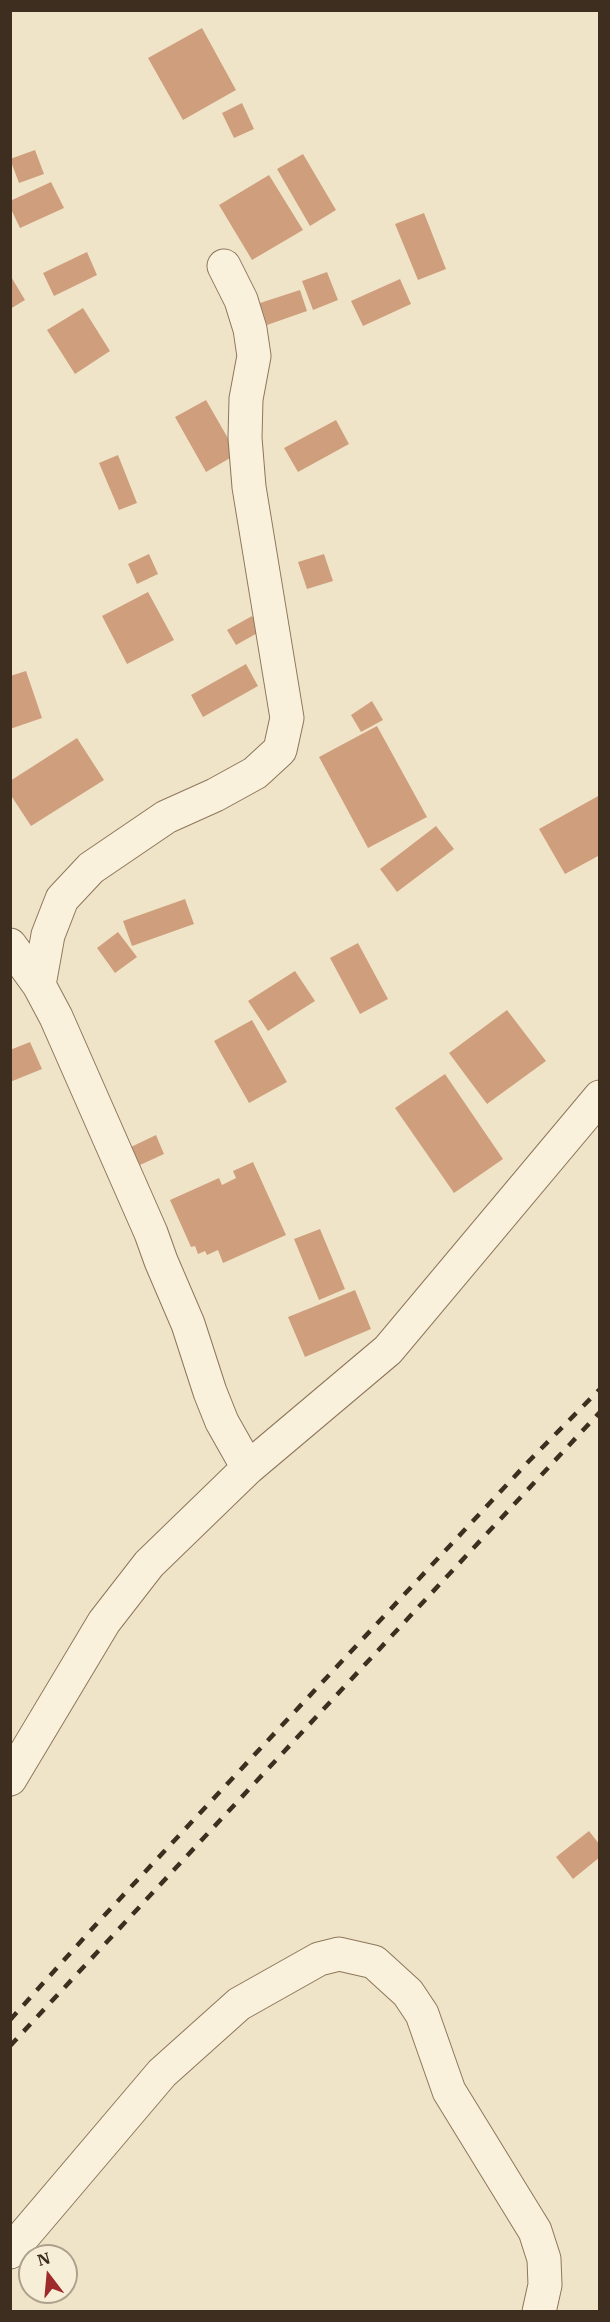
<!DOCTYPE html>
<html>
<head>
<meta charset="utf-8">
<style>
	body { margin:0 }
	#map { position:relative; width:610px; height:2322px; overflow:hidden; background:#f0e4c8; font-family:"IBM Plex Serif",serif }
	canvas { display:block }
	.frame { position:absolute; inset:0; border:12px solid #3d2e20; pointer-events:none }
	.north { position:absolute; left:18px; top:2244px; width:60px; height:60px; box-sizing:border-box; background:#f7eed8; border:2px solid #ada18e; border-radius:50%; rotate:344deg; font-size:16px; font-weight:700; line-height:24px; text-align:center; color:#3d2e20 }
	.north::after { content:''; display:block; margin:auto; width:21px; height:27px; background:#9e2a2b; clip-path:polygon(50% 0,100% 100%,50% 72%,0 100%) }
</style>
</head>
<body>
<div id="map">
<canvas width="610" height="2322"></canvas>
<div class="frame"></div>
<div class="north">N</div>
</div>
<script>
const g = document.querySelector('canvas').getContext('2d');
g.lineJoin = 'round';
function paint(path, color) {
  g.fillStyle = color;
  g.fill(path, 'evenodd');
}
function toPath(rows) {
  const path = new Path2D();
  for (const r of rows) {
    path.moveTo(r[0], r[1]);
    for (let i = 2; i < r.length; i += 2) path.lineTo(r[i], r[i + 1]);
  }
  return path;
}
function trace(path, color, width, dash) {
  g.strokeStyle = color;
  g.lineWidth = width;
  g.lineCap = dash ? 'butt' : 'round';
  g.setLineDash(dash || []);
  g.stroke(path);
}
const building = toPath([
	[202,28,236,90,183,120,148,58],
	[242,103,254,129,234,138,222,113],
	[35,150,44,174,19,183,10,159],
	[303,154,336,210,310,226,277,169],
	[269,175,303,230,252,260,219,205],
	[51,182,64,208,20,228,10,207,10,201],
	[424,213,446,269,418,280,395,224],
	[87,252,97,275,54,296,43,273],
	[327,272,338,300,313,310,302,281],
	[10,275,25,300,10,309],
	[400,279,411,304,363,326,351,301],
	[300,290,307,311,267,325,260,303],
	[83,308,110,351,75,374,47,330],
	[206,400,237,454,206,472,175,417],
	[336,420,349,444,298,472,284,448],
	[118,455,137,503,119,510,99,463],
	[149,554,158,574,137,584,128,564],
	[324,554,333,581,307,589,298,562],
	[148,592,174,640,127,664,102,616],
	[252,616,261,631,236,645,227,630],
	[246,664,258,686,203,717,191,695],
	[26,671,42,718,10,729,10,676],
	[372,701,383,720,361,732,351,715],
	[377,726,427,817,368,848,319,757],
	[77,738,104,780,31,826,10,794,10,781],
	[600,795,600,855,565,874,539,829],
	[436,826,454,849,397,892,380,869],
	[185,899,194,924,132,946,123,921],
	[118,932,137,957,115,973,97,948],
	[358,943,388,999,360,1014,330,958],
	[295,971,315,1001,268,1031,248,1001],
	[507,1010,546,1061,487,1104,449,1053],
	[252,1020,287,1082,249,1103,214,1041],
	[30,1042,42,1069,10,1082,10,1050],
	[445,1074,503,1159,454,1193,395,1108],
	[156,1135,164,1154,140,1165,131,1147],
	[253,1162,286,1235,223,1263,218,1250,207,1255,205,1251,198,1254,195,1246,191,1247,170,1200,219,1178,222,1185,236,1178,233,1171],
	[320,1229,345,1289,319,1300,294,1239],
	[355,1290,371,1329,305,1357,288,1317],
	[589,1831,600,1845,600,1857,573,1879,556,1857]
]);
const minor = toPath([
	[10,945,39,985,56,1017,151,1233,161,1261,188,1324,210,1392,222,1422,248,1468],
	[39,985,48,935,62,899,91,868,166,817,215,795,255,773,280,750,287,718,249,487,245,438,246,399,254,356,250,329,241,300,224,266],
	[10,1779,104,1622,149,1564,248,1468,388,1350,600,1097],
	[10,2252,162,2073,239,2004,319,1959,339,1954,374,1962,408,1993,422,2014,449,2091,535,2231,544,2259,545,2285,539,2312]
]);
const rail = toPath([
	[10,2020,101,1919,529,1461,600,1389],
	[10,2046,600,1412]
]);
paint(building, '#cf9f7d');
trace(minor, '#8d765c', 35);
trace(minor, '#faf1dc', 33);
trace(rail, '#3d2e20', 4.5, [10, 10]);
</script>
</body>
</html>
